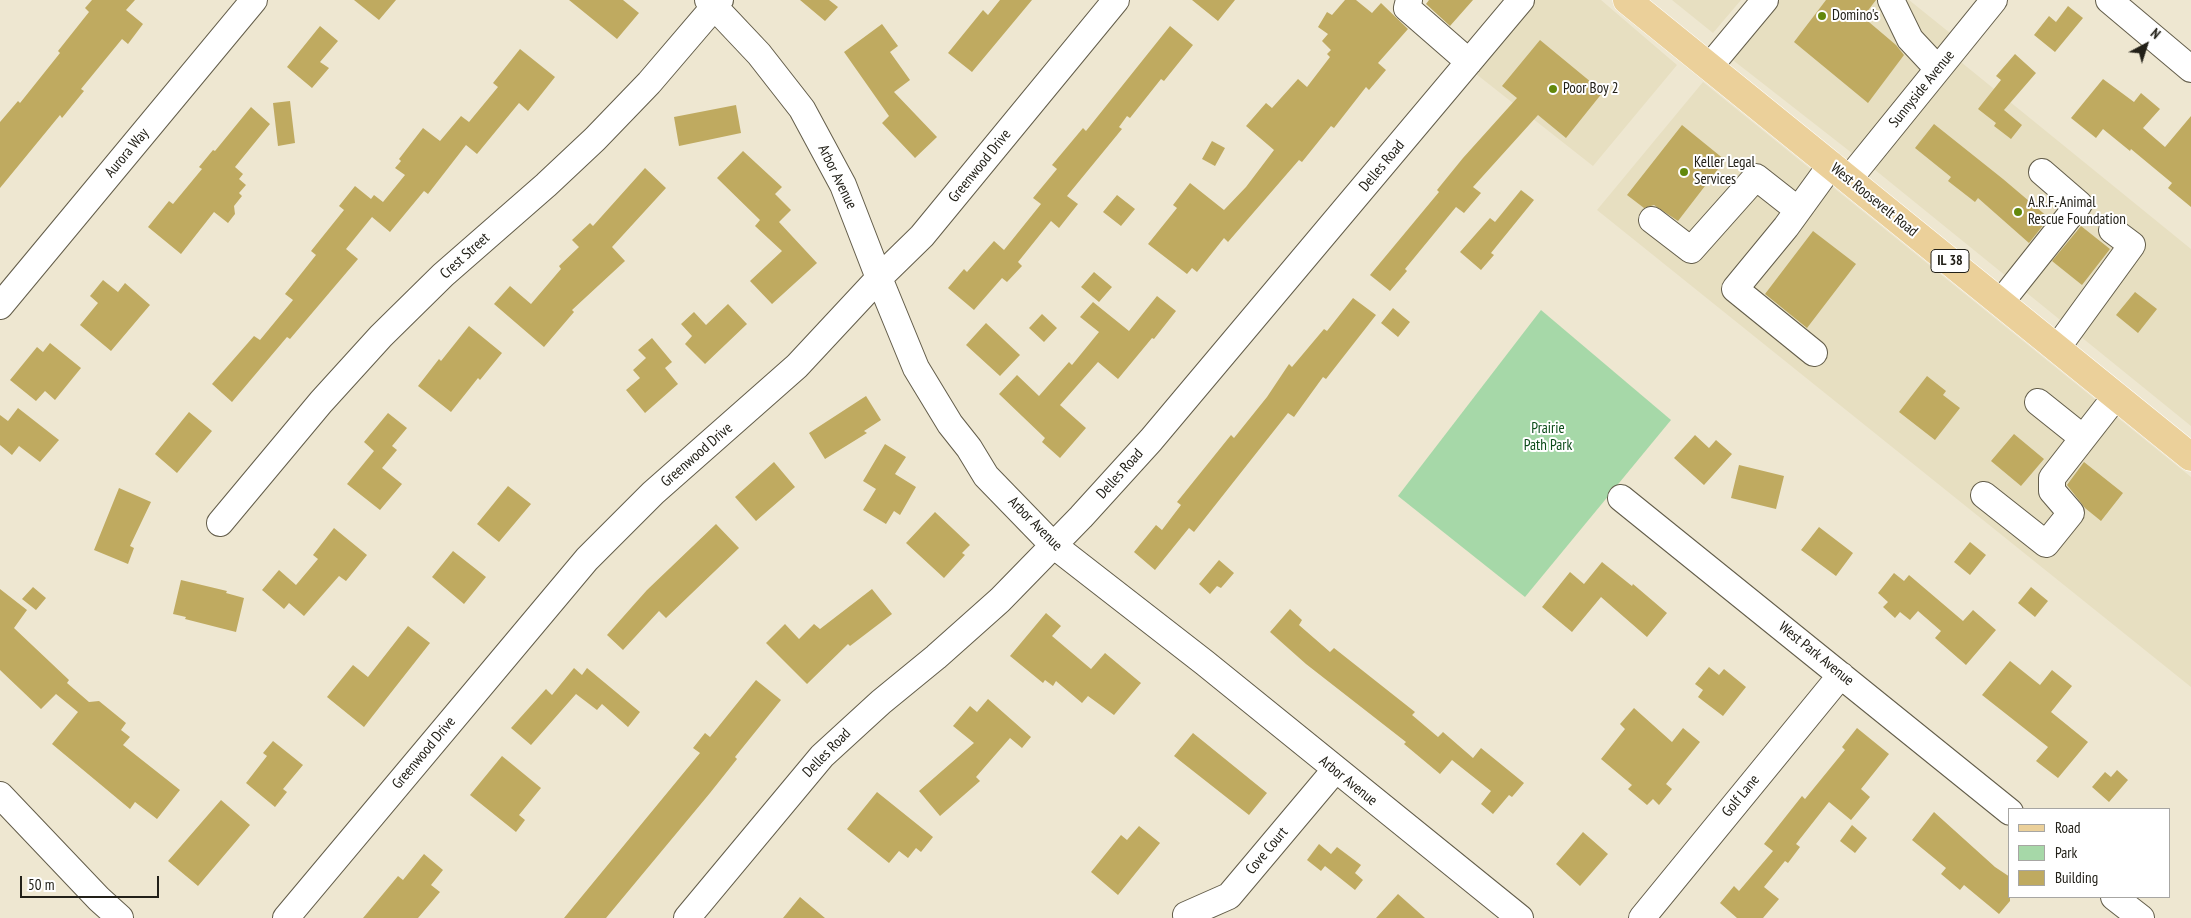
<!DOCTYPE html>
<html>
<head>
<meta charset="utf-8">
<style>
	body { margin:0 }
	#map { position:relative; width:2191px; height:918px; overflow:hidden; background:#eee7d1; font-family:"PT Sans Narrow",sans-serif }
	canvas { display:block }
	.legend { position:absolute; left:2008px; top:808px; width:162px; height:90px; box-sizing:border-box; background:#fff; border:1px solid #a7a6a3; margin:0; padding:6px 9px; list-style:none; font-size:15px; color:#222018 }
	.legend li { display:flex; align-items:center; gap:10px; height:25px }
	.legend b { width:25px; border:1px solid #a7a6a3 }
	.north { position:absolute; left:2121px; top:20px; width:50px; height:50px; -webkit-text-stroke:4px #fff; paint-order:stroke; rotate:40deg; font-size:14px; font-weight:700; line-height:20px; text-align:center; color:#222018 }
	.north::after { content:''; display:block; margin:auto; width:18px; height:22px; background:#222018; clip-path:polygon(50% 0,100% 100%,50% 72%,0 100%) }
	.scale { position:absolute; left:20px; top:876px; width:139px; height:22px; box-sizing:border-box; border:2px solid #222018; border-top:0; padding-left:6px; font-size:15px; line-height:18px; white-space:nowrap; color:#222018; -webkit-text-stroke:4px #fff; paint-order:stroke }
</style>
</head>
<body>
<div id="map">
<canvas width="2191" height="918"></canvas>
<ul class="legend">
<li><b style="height:6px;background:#ebd09a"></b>Road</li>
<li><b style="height:14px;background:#a6d8a8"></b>Park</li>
<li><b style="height:14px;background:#bfaa60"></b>Building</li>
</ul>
<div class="north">N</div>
<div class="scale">50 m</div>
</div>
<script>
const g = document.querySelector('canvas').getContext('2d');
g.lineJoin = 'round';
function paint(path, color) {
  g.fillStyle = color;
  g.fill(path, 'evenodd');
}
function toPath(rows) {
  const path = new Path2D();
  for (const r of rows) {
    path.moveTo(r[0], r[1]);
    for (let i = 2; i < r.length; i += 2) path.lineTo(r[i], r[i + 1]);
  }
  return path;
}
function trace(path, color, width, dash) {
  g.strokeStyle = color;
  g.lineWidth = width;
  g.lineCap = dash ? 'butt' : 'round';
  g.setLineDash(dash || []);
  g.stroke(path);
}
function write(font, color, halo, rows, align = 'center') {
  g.font = font + ' "PT Sans Narrow",sans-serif';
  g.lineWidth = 4;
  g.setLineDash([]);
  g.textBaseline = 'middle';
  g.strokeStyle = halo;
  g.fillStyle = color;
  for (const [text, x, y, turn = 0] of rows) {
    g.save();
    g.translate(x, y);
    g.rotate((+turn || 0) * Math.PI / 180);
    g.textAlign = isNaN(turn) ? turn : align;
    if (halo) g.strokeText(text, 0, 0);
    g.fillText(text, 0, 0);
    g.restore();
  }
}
const built = toPath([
	[1506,0,1601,0,1677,65,1593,166,1457,59],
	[1672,0,1741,0,1713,33],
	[1773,0,1909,0,1955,37,1857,157,1729,57],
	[1956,58,2191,249,2191,426,1869,165],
	[1703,82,2191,477,2191,687,1597,210]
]);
const green = toPath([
	[1541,310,1671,420,1525,597,1398,496]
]);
const building = toPath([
	[92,0,135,0,126,10,143,24,128,44,122,39,81,89,84,91,62,118,60,115,0,188,0,122,18,101,20,103,60,53,58,51,89,12,85,8],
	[354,0,396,0,379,20],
	[569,0,623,0,639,13,617,39],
	[800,0,829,0,838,7,825,21],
	[1000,0,1032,0,972,72,948,53,983,10,988,15],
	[1192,0,1235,0,1218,21],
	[1345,0,1356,0,1372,13,1381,3,1408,29,1378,63,1386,70,1369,90,1366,87,1334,128,1331,126,1302,162,1299,160,1228,242,1224,238,1197,272,1192,268,1187,274,1148,244,1177,208,1173,205,1190,183,1224,210,1246,187,1274,150,1246,126,1266,103,1272,108,1298,79,1307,87,1330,57,1327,54,1331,50,1322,41,1328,34,1318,27,1327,12,1332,15],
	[1429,0,1473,0,1450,26,1426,4],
	[1826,0,1876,0,1863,17,1896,45,1904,55,1868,103,1794,42],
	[2068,6,2083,18,2055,52,2034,35,2049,16,2056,22],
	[882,24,898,46,890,52,910,80,894,92,937,137,915,158,882,123,889,116,844,52],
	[320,26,338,41,320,62,329,68,312,88,287,67],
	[1170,26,1193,45,1164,81,1161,79,1130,118,1127,116,1119,127,1122,129,1067,196,1078,204,1059,228,1051,221,1018,262,1022,266,1007,282,1002,278,974,310,948,288,964,269,967,272,994,241,1004,250,1041,204,1033,198,1057,169,1052,165,1083,128,1086,131],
	[1540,40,1603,92,1566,138,1538,115,1473,187,1481,193,1464,213,1456,207,1405,269,1407,271,1390,291,1370,275,1439,192,1437,190,1463,158,1517,98,1502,86],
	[520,49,555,77,528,111,519,103,477,154,466,145,428,194,424,191,390,232,372,217,346,249,358,259,290,339,287,337,232,402,212,384,254,336,260,340,293,300,285,294,316,255,311,251,344,210,339,206,355,186,371,199,374,195,383,202,405,175,395,168,401,161,399,159,423,128,440,141,461,116,469,122,498,87,493,83],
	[2015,54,2036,73,2004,110,2022,125,2011,139,1994,126,1996,123,1978,109,2001,80,1996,76],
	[2103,79,2134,102,2141,93,2160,109,2143,128,2165,147,2191,116,2191,207,2168,188,2172,183,2131,149,2130,151,2103,129,2096,138,2071,118],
	[290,101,295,143,278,146,273,103],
	[736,105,741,133,679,146,674,117],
	[251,107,270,124,235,167,243,174,239,179,246,185,239,193,242,196,234,206,235,214,228,223,214,212,181,254,148,227,169,201,173,204,202,169,199,167,213,150,215,151],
	[1934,124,2003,179,2049,218,2029,243,1978,198,1975,202,1948,181,1951,177,1915,148],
	[1682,125,1725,160,1678,221,1654,205,1644,208,1627,195],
	[1212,141,1225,148,1215,166,1202,159],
	[743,151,782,187,775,194,791,210,779,222,817,263,772,304,750,281,782,251,755,226,760,220,717,178],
	[645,168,666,188,612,247,625,261,572,310,574,312,544,347,494,304,510,286,531,304,561,269,559,266,579,247,572,240,590,223,593,226],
	[1521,190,1534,200,1491,253,1494,255,1481,270,1460,252,1490,218,1495,222],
	[1117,195,1135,209,1121,226,1103,212],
	[2081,226,2110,249,2082,285,2052,261],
	[1813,231,1856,264,1807,328,1765,294],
	[1094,272,1112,287,1099,302,1081,287],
	[103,280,118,292,125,283,150,305,111,351,80,325,98,303,90,296],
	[2135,292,2157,309,2138,333,2116,315],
	[1157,296,1176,311,1154,339,1152,338,1118,379,1098,362,1060,405,1086,428,1060,458,1042,442,1045,438,999,394,1017,375,1039,396,1069,362,1072,365,1099,332,1080,317,1093,302,1129,331],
	[1353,298,1376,315,1326,379,1323,377,1294,417,1288,413,1194,532,1189,528,1155,570,1134,552,1156,525,1162,530,1181,505,1177,502,1231,435,1234,438,1267,397,1289,364,1292,367,1324,329,1327,331],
	[728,304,747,324,705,364,685,344,692,336,681,324,694,312,706,325],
	[1393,308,1410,322,1398,337,1381,323],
	[1042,314,1057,328,1044,342,1029,328],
	[986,323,1020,355,1000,376,966,345],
	[469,326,502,353,480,380,478,378,451,412,418,386,439,359,441,361],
	[652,338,672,362,665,368,678,384,645,413,626,390,640,378,633,370,646,358,638,350],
	[50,343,81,368,55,400,45,391,36,401,10,380,37,347,43,352],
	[1927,376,1946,391,1943,395,1960,408,1935,440,1899,412],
	[866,396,881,420,864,431,867,433,825,459,809,433],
	[18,408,59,440,40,462,19,446,12,455,0,445,0,415,8,421],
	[189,412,212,431,177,473,155,454],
	[388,413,407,428,392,446,397,450,382,468,402,484,380,510,347,484,374,451,364,442],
	[2014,434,2044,459,2021,486,1991,461],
	[1695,435,1709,448,1716,440,1732,454,1704,485,1674,458],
	[885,444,906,457,895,474,916,487,900,515,894,511,886,524,863,510,876,489,863,481],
	[774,462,795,487,756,521,735,497],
	[2084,462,2123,493,2101,521,2085,508,2067,485],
	[1739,465,1784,476,1776,509,1731,498],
	[508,486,531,504,499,542,477,524],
	[119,488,151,502,130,546,134,548,128,564,94,550],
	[935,512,970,545,962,553,965,555,944,578,906,543],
	[716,524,739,548,666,618,659,611,623,650,607,635,647,590],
	[1819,527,1853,553,1836,576,1801,550],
	[334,528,367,555,346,581,339,576,304,616,289,603,284,609,262,590,279,570,296,585,318,559,313,555],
	[1970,542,1986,555,1970,575,1954,562],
	[453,551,486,577,464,604,432,577],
	[1219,560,1234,573,1221,588,1217,586,1210,594,1199,584],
	[1602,562,1632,586,1633,584,1667,613,1647,637,1601,597,1572,632,1542,607,1570,572,1584,584],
	[1894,573,1904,581,1909,575,1963,621,1973,610,1996,630,1966,665,1935,638,1941,631,1918,611,1910,620,1900,612,1895,618,1883,607,1888,602,1878,593],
	[181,580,227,591,226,593,244,598,236,632,185,619,186,617,173,614],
	[33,587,46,598,36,610,22,599],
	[2031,587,2048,601,2035,617,2018,603],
	[0,589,27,610,14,628,69,680,67,683,89,702,99,701,126,723,121,730,130,737,123,745,180,790,157,819,135,802,130,809,52,744,78,712,56,694,41,709,0,670],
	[872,589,892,614,850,646,848,644,807,684,766,643,785,624,799,639,814,624,820,629],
	[1290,609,1302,620,1299,625,1330,652,1334,648,1415,712,1412,715,1438,737,1443,732,1473,758,1481,748,1524,783,1512,797,1509,795,1493,814,1481,804,1491,791,1452,760,1440,774,1404,744,1406,742,1306,664,1270,632],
	[1046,613,1061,626,1052,636,1091,669,1105,653,1141,683,1114,715,1088,696,1082,703,1056,681,1053,686,1045,680,1043,683,1010,656],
	[408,626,430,643,364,727,327,697,353,665,368,677],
	[2010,661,2040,685,2052,670,2072,686,2051,712,2088,742,2058,778,2036,761,2048,747,1982,695],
	[1709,667,1719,675,1724,669,1746,687,1723,716,1698,697,1703,690,1695,684],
	[574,668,582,675,587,668,640,712,628,727,602,704,597,710,576,694,531,745,511,728,546,689,552,695],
	[756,680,781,700,735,757,737,759,710,793,606,918,564,918,700,753,693,748,705,733,710,737],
	[988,699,1031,737,1022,748,1010,738,976,777,980,781,940,816,919,791,974,743,953,726,970,706,977,712],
	[1634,708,1672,742,1683,728,1700,742,1666,784,1672,789,1659,805,1653,799,1647,805,1628,789,1632,785,1601,759,1625,729,1620,724],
	[1857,728,1889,754,1861,789,1870,797,1851,820,1829,802,1796,844,1800,847,1788,863,1785,861,1764,887,1779,899,1763,918,1737,918,1720,903,1734,886,1739,891,1773,851,1764,844,1802,796,1805,799,1845,750,1842,747],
	[1193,733,1267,793,1249,815,1174,756],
	[273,741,303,765,283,789,287,792,275,807,246,783,267,756,263,753],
	[502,756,541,788,519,815,525,820,516,832,470,795],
	[2117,770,2128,780,2109,802,2092,787,2105,772,2111,777],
	[877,792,933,837,921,852,916,848,908,858,899,851,889,863,847,829],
	[221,800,250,825,198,886,168,861],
	[1934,812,1995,867,2010,877,2010,901,1999,914,1964,885,1960,890,1941,874,1946,868,1912,840],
	[1852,825,1867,838,1855,853,1840,841],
	[1139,826,1160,843,1118,895,1091,872,1121,835,1127,840],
	[1583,832,1608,854,1580,886,1556,864],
	[1319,844,1331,854,1337,847,1361,865,1355,873,1363,880,1355,890,1325,866,1321,871,1307,860],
	[424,854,443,870,431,885,440,892,418,918,363,918,398,876,403,880],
	[1398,894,1425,918,1376,918],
	[800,897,825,918,783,918]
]);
const minor = toPath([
	[708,0,759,54,802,109,843,185,879,278,916,368,950,424,969,448,986,476,1052,544,1205,663,1520,918],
	[1409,0,1407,8,1469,62],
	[1891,0,1910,39,1938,69],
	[2109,0,2191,69],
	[1710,66,1765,0],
	[1849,179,1994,0],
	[1652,220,1691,250,1756,177,1798,210],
	[2001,302,2079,204,2042,172],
	[0,306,254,0],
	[2057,348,2132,245,2112,230],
	[1814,353,1735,289,1786,227,1831,165],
	[2038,402,2083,438],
	[1984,495,2046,544,2071,513,2052,491,2052,478,2116,396],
	[1621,498,2010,812],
	[220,523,321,402,381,336,443,275,546,185,595,139,649,83,720,0],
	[0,795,99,899,120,918],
	[2114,897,2141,918],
	[1186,915,1229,896,1335,770],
	[286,918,587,559,653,493,797,366,879,278,922,236,1116,0],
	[687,918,822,756,881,702,936,657,1000,600,1081,517,1151,440,1521,0],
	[1642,918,1841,675]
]);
const major = toPath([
	[1627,0,2191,457]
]);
const markers = [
	[1822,16,5,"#63880c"],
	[1553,89,5,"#63880c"],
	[1684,172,5,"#63880c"],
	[2018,212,5,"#63880c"]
];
const shields = [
	[1950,261,38]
];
const shieldNames = [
	["IL 38",1950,261]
];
const poiNames = [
	["Domino's",1832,16],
	["Poor Boy 2",1563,89],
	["Keller Legal",1694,163],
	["Services",1694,180],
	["A.R.F.-Animal",2028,203],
	["Rescue Foundation",2028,220]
];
const streetNames = [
	["Sunnyside Avenue",1922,89,-51],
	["Aurora Way",127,153,-50],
	["Greenwood Drive",980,166,-51],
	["Delles Road",1382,166,-50],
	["Arbor Avenue",837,177,64],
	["West Roosevelt Road",1874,200,39],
	["Crest Street",465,256,-42],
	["Greenwood Drive",697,455,-41],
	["Delles Road",1120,474,-48],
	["Arbor Avenue",1035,524,45],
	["West Park Avenue",1816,654,39],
	["Greenwood Drive",424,753,-50],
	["Delles Road",827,753,-46],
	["Arbor Avenue",1348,781,39],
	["Golf Lane",1741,796,-51],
	["Cove Court",1267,851,-50]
];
const parkNames = [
	["Prairie",1548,429],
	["Path Park",1548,446]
];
paint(built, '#e7dfc1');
paint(green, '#a6d8a8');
paint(building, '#bfaa60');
trace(minor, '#635d4a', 28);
trace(major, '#fff', 29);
trace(minor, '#fff', 26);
trace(major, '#ebd09a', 28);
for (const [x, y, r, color] of markers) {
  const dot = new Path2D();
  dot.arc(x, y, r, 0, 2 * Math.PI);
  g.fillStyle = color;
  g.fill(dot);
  trace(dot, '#fff', 2);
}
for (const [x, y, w] of shields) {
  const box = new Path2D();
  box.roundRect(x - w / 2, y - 11.5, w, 23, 4);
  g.fillStyle = '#fff';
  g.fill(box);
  trace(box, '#222018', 1);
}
write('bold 14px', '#222018', null, shieldNames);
write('15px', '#222018', '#fff', poiNames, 'left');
write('15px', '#222018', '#fff', streetNames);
write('15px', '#0c4b19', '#fff', parkNames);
</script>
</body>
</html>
